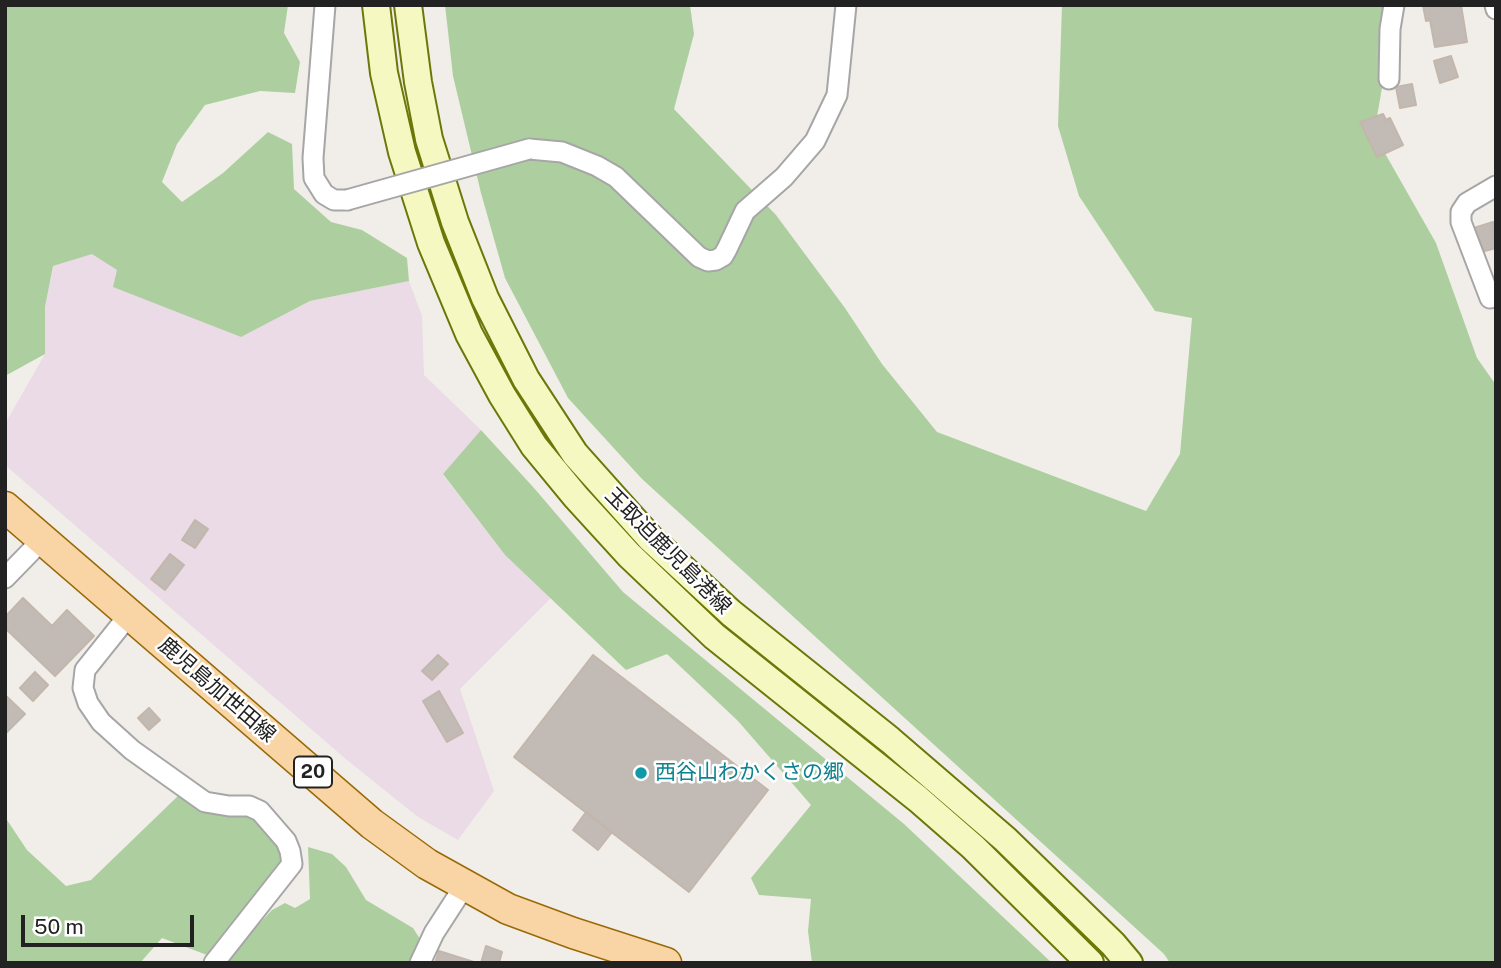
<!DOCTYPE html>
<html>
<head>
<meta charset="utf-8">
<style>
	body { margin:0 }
	#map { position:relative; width:1501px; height:968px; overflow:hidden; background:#f1eee9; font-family:"Public Sans",sans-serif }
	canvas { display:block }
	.frame { position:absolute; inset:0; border:7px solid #222; pointer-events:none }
	.scale { position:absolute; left:21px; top:915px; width:173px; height:32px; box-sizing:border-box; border:4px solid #222; border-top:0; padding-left:9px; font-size:21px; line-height:24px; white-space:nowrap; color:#222; -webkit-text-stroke:5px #fff; paint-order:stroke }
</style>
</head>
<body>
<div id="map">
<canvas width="1501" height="968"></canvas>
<div class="frame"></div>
<div class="scale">50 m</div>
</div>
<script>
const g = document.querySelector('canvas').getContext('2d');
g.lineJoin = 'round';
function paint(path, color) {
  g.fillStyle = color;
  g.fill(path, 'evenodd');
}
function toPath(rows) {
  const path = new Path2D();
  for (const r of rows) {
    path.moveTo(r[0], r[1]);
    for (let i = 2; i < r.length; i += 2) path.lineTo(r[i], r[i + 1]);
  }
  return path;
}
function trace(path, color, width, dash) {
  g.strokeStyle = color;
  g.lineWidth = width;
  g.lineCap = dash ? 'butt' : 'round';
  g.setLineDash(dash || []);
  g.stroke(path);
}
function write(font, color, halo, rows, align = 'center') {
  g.font = font + ' "Public Sans","Noto Sans JP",sans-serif';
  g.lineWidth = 5;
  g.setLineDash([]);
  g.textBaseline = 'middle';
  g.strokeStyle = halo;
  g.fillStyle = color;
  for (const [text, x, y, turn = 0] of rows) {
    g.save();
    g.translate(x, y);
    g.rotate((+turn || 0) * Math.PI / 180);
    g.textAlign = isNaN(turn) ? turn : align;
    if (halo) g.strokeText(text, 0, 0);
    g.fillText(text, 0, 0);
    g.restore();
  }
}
const industrial = toPath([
	[93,253,118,270,114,286,241,337,310,301,409,281,422,316,424,375,481,430,443,475,505,555,551,598,460,689,494,791,458,840,418,817,347,760,5,465,5,424,45,354,45,307,53,266]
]);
const forest = toPath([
	[5,5,288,5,284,33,300,62,295,93,260,91,205,105,177,144,162,182,182,202,223,173,268,132,292,144,294,189,331,222,362,230,407,258,409,281,310,301,241,337,113,287,117,270,92,254,53,266,45,307,45,354,5,376],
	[445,5,690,5,694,34,674,109,776,215,845,308,882,364,937,432,1146,511,1180,454,1192,318,1155,311,1079,196,1058,126,1062,5,1406,5,1391,36,1374,134,1436,243,1477,358,1496,385,1496,963,1170,963,1164,954,642,479,568,398,505,278,481,193,453,76],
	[481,430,534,488,623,592,904,824,1052,963,812,963,808,931,811,899,759,895,751,878,811,805,738,721,667,654,626,670,505,555,443,474],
	[180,794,245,810,282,846,284,866,217,950,207,955,162,938,140,963,5,963,5,817,27,850,66,886,91,880],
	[308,847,332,854,346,867,366,900,413,928,420,939,410,963,222,963,272,910,285,903,295,908,310,899]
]);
const building = toPath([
	[1423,5,1461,5,1467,42,1435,47,1430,20,1426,21,1423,5],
	[1451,56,1458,77,1440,83,1434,61,1451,56],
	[1412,84,1416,105,1400,108,1396,87,1412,84],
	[1383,114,1386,120,1390,118,1403,145,1377,157,1360,122,1383,114],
	[1493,222,1496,248,1481,252,1474,228,1493,222],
	[195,520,208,529,195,548,182,540,195,520],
	[170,554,184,565,165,590,151,579,170,554],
	[23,598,52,626,67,610,94,636,55,676,5,628,5,617,23,598],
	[438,655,448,664,432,680,422,671,438,655],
	[593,655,768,790,689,892,514,757,593,655],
	[35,672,48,685,33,701,20,688,35,672],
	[439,691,463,733,447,742,423,701,439,691],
	[5,695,25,714,5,734,5,695],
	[149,708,160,720,149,730,138,718,149,708],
	[586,812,612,832,598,850,573,830,586,812],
	[486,946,502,952,499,963,481,963,486,946],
	[439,951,477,963,435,963,439,951]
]);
const street = toPath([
	[325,5,313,158,314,178,324,194,334,200,347,200],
	[1495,5,1496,9],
	[1389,79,1390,29,1394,5],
	[529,149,562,152,597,166,616,177,699,257,708,261,716,260,723,256,727,249,745,211,784,177,815,141,837,95,846,5],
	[1490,298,1461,222,1461,212,1467,203,1496,186],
	[5,578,43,539],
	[129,615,85,670,83,688,88,703,101,722,132,750,205,802,229,806,249,806,260,811,286,841,290,851,292,864,214,963],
	[420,963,434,933,465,885]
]);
const secondary = toPath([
	[376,5,384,73,402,152,431,243,469,334,502,395,534,446,576,497,629,555,714,636,918,799,973,847,1090,963],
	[408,5,418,82,429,139,455,222,485,298,526,379,575,454,651,539,731,613,890,740,1005,839,1113,944,1129,963]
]);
const primary = toPath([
	[5,507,372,824,427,864,508,909,573,933,666,963]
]);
const streetBridge = toPath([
	[347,200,529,149]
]);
const markers = [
	[641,773,7,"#0f9aa8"]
];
const shields = [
	[313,772,38]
];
const shieldNames = [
	["20",313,772]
];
const streetNames = [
	["玉取迫鹿児島港線",668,551,45],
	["鹿児島加世田線",217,690,41]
];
const cultureNames = [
	["西谷山わかくさの郷",655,773]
];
paint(industrial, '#eadbe7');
paint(forest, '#adcf9f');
paint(building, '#c2bbb5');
trace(building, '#c3b6ab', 2);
trace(street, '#a6a6a6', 23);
trace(secondary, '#6b7809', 30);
trace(primary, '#996906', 33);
trace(street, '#fff', 19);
trace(secondary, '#f5f8c0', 26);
trace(primary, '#f9d5a6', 30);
trace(streetBridge, '#a6a6a6', 23, []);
trace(streetBridge, '#fff', 19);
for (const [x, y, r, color] of markers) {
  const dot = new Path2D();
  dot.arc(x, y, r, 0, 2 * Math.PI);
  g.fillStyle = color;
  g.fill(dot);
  trace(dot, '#fff', 2.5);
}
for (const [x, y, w] of shields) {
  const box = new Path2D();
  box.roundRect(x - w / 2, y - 15.5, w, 31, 5);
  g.fillStyle = '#fff';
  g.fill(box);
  trace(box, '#222', 2);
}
write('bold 19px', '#222', null, shieldNames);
write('21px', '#222', '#fff', streetNames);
write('21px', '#0d838f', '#fff', cultureNames, 'left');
</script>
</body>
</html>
